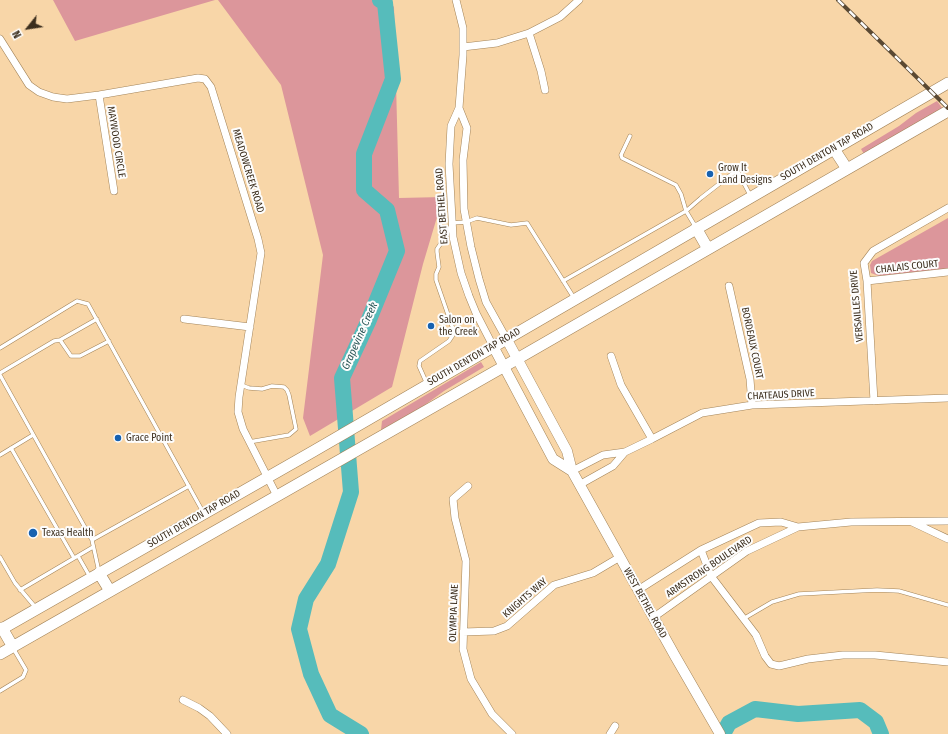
<!DOCTYPE html>
<html>
<head>
<meta charset="utf-8">
<style>
	body { margin:0 }
	#map { position:relative; width:948px; height:734px; overflow:hidden; background:#f8d6a8; font-family:"Fira Sans Condensed",sans-serif }
	canvas { display:block }
	.north { position:absolute; left:8px; top:8px; width:40px; height:40px; -webkit-text-stroke:3px #fdfdfd; paint-order:stroke; rotate:240deg; font-size:11px; font-weight:700; line-height:16px; text-align:center; color:#3c2e1d }
	.north::after { content:''; display:block; margin:auto; width:14px; height:18px; background:#3c2e1d; clip-path:polygon(50% 0,100% 100%,50% 72%,0 100%) }
</style>
</head>
<body>
<div id="map">
<canvas width="948" height="734"></canvas>
<div class="north">N</div>
</div>
<script>
const g = document.querySelector('canvas').getContext('2d');
g.lineJoin = 'round';
function paint(path, color) {
  g.fillStyle = color;
  g.fill(path, 'evenodd');
}
function toPath(rows) {
  const path = new Path2D();
  for (const r of rows) {
    path.moveTo(r[0], r[1]);
    for (let i = 2; i < r.length; i += 2) path.lineTo(r[i], r[i + 1]);
  }
  return path;
}
function trace(path, color, width, dash) {
  g.strokeStyle = color;
  g.lineWidth = width;
  g.lineCap = dash ? 'butt' : 'round';
  g.setLineDash(dash || []);
  g.stroke(path);
}
function write(font, color, halo, rows, align = 'center') {
  g.font = font + ' "Fira Sans Condensed",sans-serif';
  g.lineWidth = 4;
  g.setLineDash([]);
  g.textBaseline = 'middle';
  g.strokeStyle = halo;
  g.fillStyle = color;
  for (const [text, x, y, turn = 0] of rows) {
    g.save();
    g.translate(x, y);
    g.rotate((+turn || 0) * Math.PI / 180);
    g.textAlign = isNaN(turn) ? turn : align;
    if (halo) g.strokeText(text, 0, 0);
    g.fillText(text, 0, 0);
    g.restore();
  }
}
const green = toPath([
	[53,0,215,0,75,41],
	[218,0,388,0,394,7,399,198,443,197,423,264,392,387,310,436,303,418,323,255,281,85],
	[937,101,943,109,864,154,861,149,899,126,916,113],
	[948,218,948,269,879,276,871,273,870,265,872,261],
	[481,362,484,367,444,391,422,407,381,430,382,421]
]);
const river = toPath([
	[361,734,330,715,311,674,299,629,306,599,328,564,351,492,342,378,368,322,397,251,387,210,364,190,364,154,393,79,385,3,380,0],
	[723,734,729,723,755,709,798,714,860,710,876,722,881,734]
]);
const service = toPath([
	[630,136,621,155,622,158,676,185,681,194,686,211,701,198,737,170,750,195],
	[563,281,686,211,695,226],
	[60,340,97,319],
	[0,348,77,301,88,304,203,512],
	[0,373,54,341,60,340,71,356,80,356,109,341],
	[0,375,92,540,99,572],
	[427,384,419,366,420,361,449,341,453,335,453,329,436,280,436,274,439,267,437,252,437,249,446,236,452,223,466,222,477,218,511,225,527,223,574,298],
	[241,385,249,388,262,389,272,386,284,387,287,390,289,395,296,429,289,435,249,442],
	[11,448,74,558],
	[0,455,33,435],
	[92,540,189,486],
	[78,556,90,577],
	[0,557,15,583,36,608],
	[20,590,93,547],
	[743,619,772,602,799,594,877,590,899,591,948,605],
	[0,691,23,677,26,670,13,648]
]);
const minor = toPath([
	[456,0,463,28,463,55,459,108,451,126,449,164,453,237,461,273,469,296,476,313,493,346],
	[529,33,541,71,545,90],
	[0,39,29,85,39,92,53,97,67,99,99,95,198,78,205,79,211,87,258,239,261,253,239,397,238,412,243,429,277,496],
	[463,47,497,43,529,33,560,17,579,0],
	[99,95,114,191],
	[459,108,467,128,463,160,464,209,471,247,479,279,486,302,506,338],
	[867,281,948,272],
	[729,286,750,379,752,405],
	[184,319,250,327],
	[611,356,621,385,652,439],
	[874,401,867,281,864,263,873,251,948,208],
	[572,471,603,455,625,452,652,439,702,413,752,405,948,398],
	[579,485,613,466,625,452],
	[468,486,453,499,455,518,466,561,463,649,471,679,492,714,512,734],
	[912,522,948,539],
	[701,550,711,576,756,635,765,656,771,664,779,666,808,659,843,655,875,655,948,662],
	[638,590,701,550,759,523,781,522,798,527],
	[654,617,747,551,798,527,851,522,948,521],
	[463,632,494,631,507,626,554,585,593,573,620,557],
	[183,700,199,708,210,716,227,734],
	[610,734,615,726]
]);
const secondary = toPath([
	[506,338,567,451,572,471,675,656,720,734],
	[493,346,553,459,572,471]
]);
const primary = toPath([
	[834,149,847,169],
	[696,228,708,249],
	[99,573,110,591],
	[2,628,13,647],
	[0,630,312,452,948,83],
	[0,654,517,359,948,111]
]);
const rail = toPath([
	[838,0,948,108]
]);
const markers = [
	[710,174,4,"#1761b0"],
	[431,326,4,"#1761b0"],
	[118,438,4,"#1761b0"],
	[33,533,5,"#1761b0"]
];
const streetNames = [
	["MAYWOOD CIRCLE",116,142,81],
	["SOUTH DENTON TAP ROAD",827,152,-30],
	["MEADOWCREEK ROAD",248,171,73],
	["EAST BETHEL ROAD",442,206,-94],
	["CHALAIS COURT",907,267,-6],
	["VERSAILLES DRIVE",857,306,-95],
	["BORDEAUX COURT",752,343,78],
	["SOUTH DENTON TAP ROAD",474,357,-30],
	["CHATEAUS DRIVE",781,395,-3],
	["SOUTH DENTON TAP ROAD",194,519,-30],
	["ARMSTRONG BOULEVARD",709,567,-34],
	["KNIGHTS WAY",525,598,-41],
	["WEST BETHEL ROAD",645,603,61],
	["OLYMPIA LANE",454,613,-88]
];
const poiNames = [
	["Grow It",718,168],
	["Land Designs",718,180],
	["Salon on",439,320],
	["the Creek",439,332],
	["Grace Point",126,438],
	["Texas Health",42,533]
];
const waterNames = [
	["Grapevine Creek",360,336,-66]
];
paint(green, '#dc969b');
trace(river, '#56bcbb', 16);
trace(service, '#a38459', 4.5);
trace(minor, '#a38459', 8);
trace(secondary, '#a38459', 11);
trace(primary, '#a38459', 12);
trace(service, '#fff', 3.5);
trace(minor, '#fff', 7);
trace(secondary, '#fff', 10);
trace(primary, '#fff', 11);
trace(rail, '#5a4933', 4);
trace(rail, '#fdfdfd', 2.5, [8]);
for (const [x, y, r, color] of markers) {
  const dot = new Path2D();
  dot.arc(x, y, r, 0, 2 * Math.PI);
  g.fillStyle = color;
  g.fill(dot);
  trace(dot, '#fdfdfd', 1.5);
}
write('10px', '#3c2e1d', '#fdfdfd', streetNames);
write('10px', '#3c2e1d', '#fdfdfd', poiNames, 'left');
write('italic 11px', '#2b5858', '#fdfdfd', waterNames);
</script>
</body>
</html>
